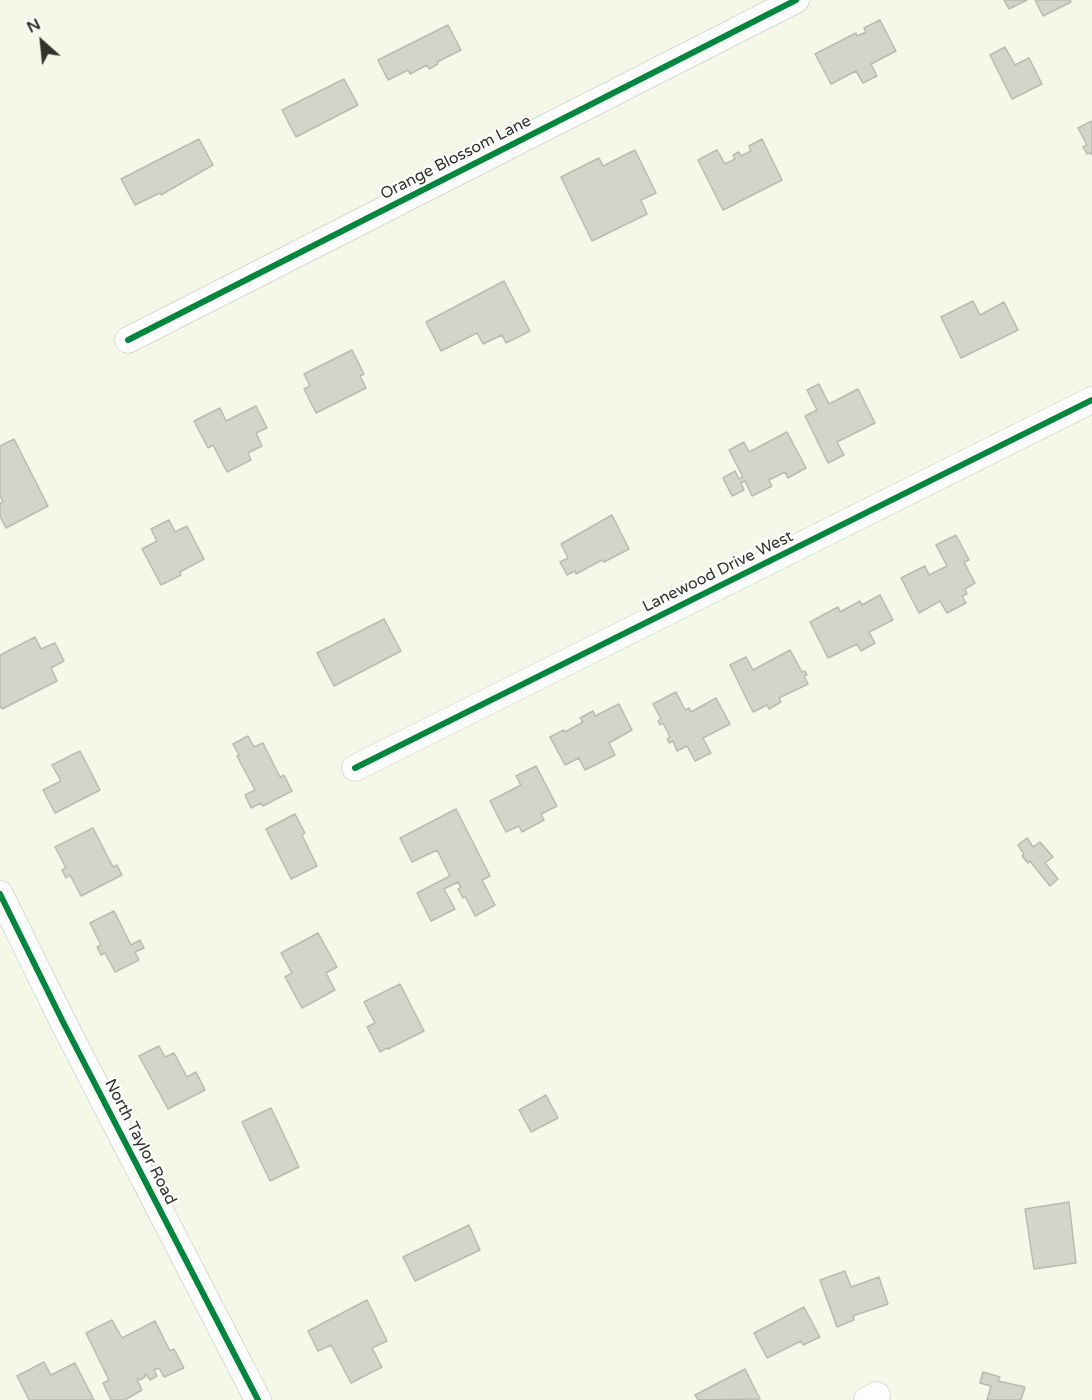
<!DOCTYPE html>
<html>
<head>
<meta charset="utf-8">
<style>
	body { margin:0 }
	#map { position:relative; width:1092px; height:1400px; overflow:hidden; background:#f3f8e9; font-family:"Varela Round",sans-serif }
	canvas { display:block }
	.north { position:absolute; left:12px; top:12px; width:60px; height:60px; -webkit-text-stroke:4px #fff; paint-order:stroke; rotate:333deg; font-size:16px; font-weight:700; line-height:24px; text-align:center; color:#303329 }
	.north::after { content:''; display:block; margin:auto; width:21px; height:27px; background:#303329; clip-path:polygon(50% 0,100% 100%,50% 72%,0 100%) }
</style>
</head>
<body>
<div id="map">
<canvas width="1092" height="1400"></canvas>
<div class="north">N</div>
</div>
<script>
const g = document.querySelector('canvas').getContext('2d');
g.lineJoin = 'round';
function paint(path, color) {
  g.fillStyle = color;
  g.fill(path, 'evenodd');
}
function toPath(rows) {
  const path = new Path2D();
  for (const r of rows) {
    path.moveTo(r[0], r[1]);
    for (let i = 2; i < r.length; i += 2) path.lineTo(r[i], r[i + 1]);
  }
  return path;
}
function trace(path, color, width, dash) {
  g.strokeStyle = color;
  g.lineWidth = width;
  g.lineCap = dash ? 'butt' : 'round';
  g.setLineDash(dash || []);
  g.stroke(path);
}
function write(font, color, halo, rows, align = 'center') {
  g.font = font + ' "Varela Round",sans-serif';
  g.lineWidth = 4.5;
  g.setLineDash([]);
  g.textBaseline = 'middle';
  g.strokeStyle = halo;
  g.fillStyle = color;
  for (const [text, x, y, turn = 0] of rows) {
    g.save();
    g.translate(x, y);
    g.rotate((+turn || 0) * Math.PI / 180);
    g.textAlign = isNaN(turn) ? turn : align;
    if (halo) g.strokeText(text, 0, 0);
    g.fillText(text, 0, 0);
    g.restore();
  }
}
const building = toPath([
	[1004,0,1027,0,1009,9,1004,0],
	[1035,0,1070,0,1071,2,1043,16,1035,0],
	[880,20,896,51,871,64,877,76,863,83,856,71,831,84,815,54,856,33,857,36,866,32,864,28,880,20],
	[448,25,461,50,437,62,438,64,429,69,427,65,410,74,408,70,388,80,378,60,448,25],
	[1005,47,1015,65,1029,58,1042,84,1012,99,990,55,1005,47],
	[344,79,358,105,296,137,282,110,344,79],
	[1092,121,1092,155,1091,153,1087,154,1083,147,1087,145,1078,128,1092,121],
	[199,139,213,165,161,195,160,193,135,205,121,179,199,139],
	[762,139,782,180,723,210,698,160,717,150,725,164,735,159,733,155,739,152,741,156,751,151,749,146,762,139],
	[635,150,656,193,641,200,647,214,592,241,561,177,599,158,603,166,635,150],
	[504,281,530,331,506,343,502,335,483,344,477,333,441,351,426,322,504,281],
	[973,301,980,315,1004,302,1018,330,961,358,941,317,973,301],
	[352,350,364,374,360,376,366,388,316,413,304,389,310,386,304,374,352,350],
	[819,384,829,404,858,389,875,423,837,442,844,455,828,463,805,416,817,410,807,390,819,384],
	[256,406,267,428,256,433,262,446,248,453,251,460,227,472,213,445,208,448,194,421,220,408,226,421,256,406],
	[787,432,806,468,788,478,785,472,769,480,772,486,752,496,745,481,741,483,744,490,732,496,723,478,735,471,739,479,743,477,729,450,744,442,749,452,787,432],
	[14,439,48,506,6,528,0,516,0,503,3,502,0,495,0,446,14,439],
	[612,515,629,549,604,562,602,560,576,574,575,571,567,575,560,562,568,558,561,544,612,515],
	[169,520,175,532,187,526,204,559,180,572,181,575,161,585,142,549,157,541,151,529,169,520],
	[956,535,969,560,964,562,975,583,965,589,967,594,962,596,966,603,947,613,940,601,919,613,901,578,925,566,929,575,947,566,936,545,956,535],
	[880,595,893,620,869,632,875,643,861,651,857,644,828,658,810,622,838,607,840,612,860,601,862,605,880,595],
	[384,619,401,651,334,686,317,653,384,619],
	[35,637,41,649,55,643,64,661,51,668,57,681,2,709,0,705,0,655,35,637],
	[790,650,802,672,805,671,807,675,804,676,808,684,779,698,781,702,769,709,767,705,753,712,730,665,746,657,753,670,790,650],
	[676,692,685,710,689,708,691,712,716,698,730,724,703,738,711,753,695,761,687,746,677,751,673,741,669,743,667,739,670,737,663,723,660,725,658,721,661,719,653,704,676,692],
	[619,704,632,730,609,743,615,755,585,770,579,758,565,765,550,737,564,730,565,732,583,722,580,718,593,711,595,716,619,704],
	[248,736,254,747,263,743,280,777,284,775,292,791,263,806,261,803,251,808,245,795,255,790,237,756,239,755,233,744,248,736],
	[80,751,100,790,55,813,43,790,61,781,52,765,80,751],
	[536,766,557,806,541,814,544,820,522,832,519,826,506,832,490,801,521,785,516,776,536,766],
	[456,809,490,876,482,880,495,905,475,916,465,896,463,898,458,889,461,887,458,882,444,889,455,909,431,921,417,893,450,876,437,850,412,862,400,838,456,809],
	[295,814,305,833,302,835,317,866,291,879,266,829,295,814],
	[93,828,113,867,117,865,122,875,81,896,70,875,66,878,62,870,66,868,55,847,93,828],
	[1027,838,1033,847,1040,842,1053,857,1045,863,1058,879,1050,886,1030,861,1028,863,1022,856,1024,854,1018,845,1027,838],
	[114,911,131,945,140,940,144,948,135,952,139,960,115,972,105,953,101,955,97,947,101,945,90,923,114,911],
	[318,933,337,967,326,973,335,990,302,1008,285,977,292,973,281,953,318,933],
	[400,984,424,1031,388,1049,387,1048,380,1052,367,1027,375,1023,364,1002,400,984],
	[159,1046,165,1057,174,1053,187,1077,196,1072,205,1090,168,1109,139,1056,159,1046],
	[546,1095,558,1118,531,1132,519,1110,546,1095],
	[271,1108,299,1167,270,1181,242,1122,271,1108],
	[1069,1202,1076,1263,1034,1269,1025,1209,1069,1202],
	[469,1225,480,1250,415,1281,403,1257,469,1225],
	[845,1271,851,1287,879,1277,888,1304,853,1316,854,1320,837,1327,820,1280,845,1271],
	[367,1300,387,1341,372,1348,382,1367,351,1383,331,1345,318,1351,308,1331,367,1300],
	[804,1307,820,1337,803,1345,801,1341,767,1358,754,1333,804,1307],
	[112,1320,122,1338,155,1321,170,1351,174,1349,184,1368,164,1377,159,1368,154,1370,157,1376,150,1380,146,1374,144,1375,145,1377,140,1380,138,1378,137,1379,142,1390,125,1400,111,1400,103,1383,109,1380,86,1333,112,1320],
	[44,1362,51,1375,75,1363,94,1400,29,1400,17,1376,44,1362],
	[745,1369,760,1399,698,1400,695,1395,745,1369],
	[983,1372,1000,1377,998,1381,1025,1387,1021,1400,987,1400,991,1386,980,1383,983,1372]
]);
const street = toPath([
	[128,340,796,0],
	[355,768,1092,400],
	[0,894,63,1022,258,1400],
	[867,1400,877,1395]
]);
const cycleway = toPath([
	[128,340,796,0],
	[355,768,1092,400],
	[0,894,63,1022,258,1400]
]);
const streetNames = [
	["Orange Blossom Lane",456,158,-27],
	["Lanewood Drive West",718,572,-26],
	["North Taylor Road",140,1142,63]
];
paint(building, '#d1d5ca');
trace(building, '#b8bcb0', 1.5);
trace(street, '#bfc3b8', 27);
trace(street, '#fdfefc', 26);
trace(cycleway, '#00873e', 6);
write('16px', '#303329', '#fff', streetNames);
</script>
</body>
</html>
